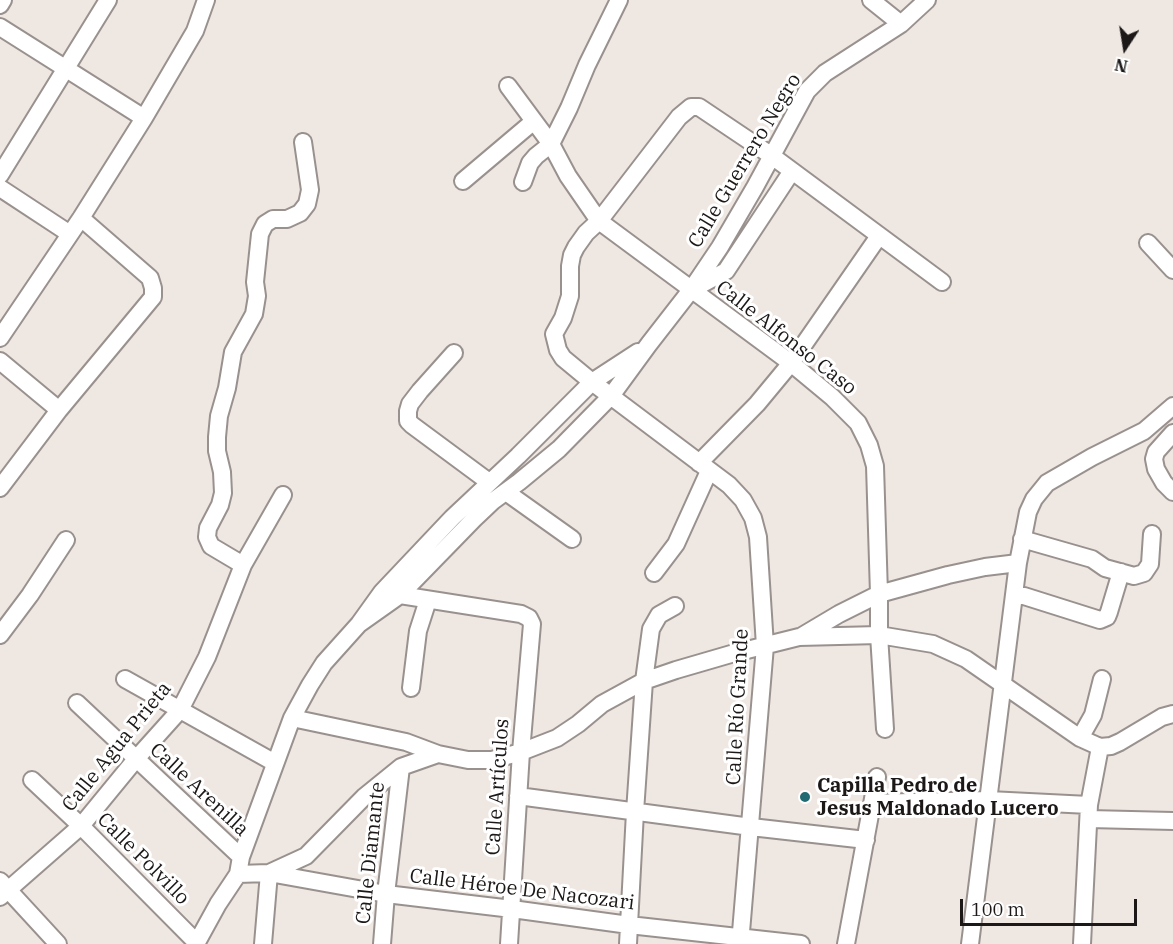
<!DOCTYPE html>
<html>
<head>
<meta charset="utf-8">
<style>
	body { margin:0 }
	#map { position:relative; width:1173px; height:944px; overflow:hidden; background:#efe7e2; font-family:"IBM Plex Serif",serif }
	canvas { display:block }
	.north { position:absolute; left:1095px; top:18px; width:60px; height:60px; -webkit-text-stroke:4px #fff; paint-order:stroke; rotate:192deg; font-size:16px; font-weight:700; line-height:24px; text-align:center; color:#1b1817 }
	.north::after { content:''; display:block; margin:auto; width:21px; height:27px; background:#1b1817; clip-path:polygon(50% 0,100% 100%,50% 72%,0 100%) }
	.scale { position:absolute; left:960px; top:899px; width:177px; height:27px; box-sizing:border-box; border:3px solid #1b1817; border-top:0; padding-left:8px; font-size:18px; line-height:21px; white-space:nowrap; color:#1b1817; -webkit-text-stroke:4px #fff; paint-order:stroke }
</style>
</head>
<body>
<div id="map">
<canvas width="1173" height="944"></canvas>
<div class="north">N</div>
<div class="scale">100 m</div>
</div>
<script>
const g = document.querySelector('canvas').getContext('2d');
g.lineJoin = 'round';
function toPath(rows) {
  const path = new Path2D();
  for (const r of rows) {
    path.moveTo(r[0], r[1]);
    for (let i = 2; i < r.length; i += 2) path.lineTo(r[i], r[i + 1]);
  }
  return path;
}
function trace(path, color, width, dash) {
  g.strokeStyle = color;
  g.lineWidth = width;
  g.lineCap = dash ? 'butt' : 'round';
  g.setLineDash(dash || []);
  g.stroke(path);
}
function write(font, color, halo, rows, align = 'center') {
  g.font = font + ' "IBM Plex Serif",serif';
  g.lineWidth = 6;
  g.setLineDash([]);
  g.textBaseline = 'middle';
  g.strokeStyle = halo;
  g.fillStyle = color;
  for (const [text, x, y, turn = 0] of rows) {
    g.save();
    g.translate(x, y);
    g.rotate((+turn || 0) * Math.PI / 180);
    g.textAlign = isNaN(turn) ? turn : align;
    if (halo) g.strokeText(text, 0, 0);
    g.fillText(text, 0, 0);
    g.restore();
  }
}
const minor = toPath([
	[619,0,587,65,569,108,551,144,568,176,599,221,791,363,832,397,858,423,869,445,875,466,879,594,879,635,885,729],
	[871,0,901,24],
	[0,5,3,0],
	[0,27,144,118],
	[508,86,551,144,536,156,530,163,523,182],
	[0,175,108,0],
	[463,181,534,121],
	[0,188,70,234],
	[1148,243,1173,270],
	[695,288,726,271,792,171],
	[0,338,81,218,144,118,195,31,206,0],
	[454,353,420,391,410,404,408,411,408,421,412,425,489,482],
	[0,361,59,410],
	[1173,433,1156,452,1154,459,1156,469,1164,483,1173,492],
	[699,463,757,404,791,363,879,236],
	[0,488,59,410,153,297,153,288,150,278,81,218],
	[506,492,572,539],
	[1022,539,1092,559,1105,568,1134,576,1144,573,1150,564,1152,534],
	[243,565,211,546,207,537,208,528,220,505,223,493,222,472,217,451,217,437,219,416,227,388,233,352,254,314,257,296,255,282,260,234,265,224,273,219,287,219,300,213,307,204,310,190,303,142],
	[654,573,676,544,709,471],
	[400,595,521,614,529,618,532,624,521,752,509,944],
	[1014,595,1024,596,1100,620,1107,617,1109,612,1121,572],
	[359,624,400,595,474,519,493,501,519,482,559,449,611,396,649,344,691,290,720,247,755,187,807,91,825,73,901,24,927,0],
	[0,635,30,595,66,540],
	[802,636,839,614,879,594,948,575,985,567,1018,563],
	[125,679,275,763],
	[411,688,418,631,428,600],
	[77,703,241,857],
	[292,718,406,742,438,754],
	[1080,738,1093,715,1102,679],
	[32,780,81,826,197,943],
	[518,796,751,827,866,840],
	[872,803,989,800,1089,805],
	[1089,819,1173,821],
	[269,873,306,856,364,797,401,767,438,754,468,760,492,760,521,752,557,738,578,724,602,704,644,681,676,670,731,654,799,637,879,635,933,644,966,659,1080,738,1100,747,1111,746,1120,742,1162,717,1173,714],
	[238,874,269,873,386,894,512,909,629,925,801,944],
	[0,881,58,944],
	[0,897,81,826,136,759,180,710,207,657,243,565,283,495],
	[196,944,218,904,238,874,241,857,292,718,310,685,324,663,359,624,382,592,452,518,518,456,592,382,638,352],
	[263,944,269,873],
	[382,944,386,894,401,767],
	[628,944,635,812,644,681,651,629,659,615,675,606],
	[740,944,765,646,758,537,753,518,743,500,729,485,592,382,563,358,558,350,554,334,563,318,570,296,570,266,572,255,576,247,586,233,599,221,679,117,691,107,699,107,772,156,942,282],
	[846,944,877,777],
	[970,944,1018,563,1028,512,1034,499,1047,483,1092,457,1144,431,1173,406],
	[1082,944,1089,805,1100,747]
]);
const markers = [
	[805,797,6,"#1f6b71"]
];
const streetNames = [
	["Calle Guerrero Negro",745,161,-59],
	["Calle Alfonso Caso",786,338,38],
	["Calle Río Grande",738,707,-87],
	["Calle Agua Prieta",117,747,-51],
	["Calle Artículos",498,787,-86],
	["Calle Arenilla",199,790,43],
	["Calle Diamante",371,853,-84],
	["Calle Polvillo",143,859,45],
	["Calle Héroe De Nacozari",522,890,7]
];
const poiNames = [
	["Capilla Pedro de",817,786],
	["Jesus Maldonado Lucero",817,809]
];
trace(minor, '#99918e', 20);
trace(minor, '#fff', 16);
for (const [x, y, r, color] of markers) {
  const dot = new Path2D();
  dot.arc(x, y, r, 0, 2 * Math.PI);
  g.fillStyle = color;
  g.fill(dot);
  trace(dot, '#fff', 2);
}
write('20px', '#1b1817', '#fff', streetNames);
write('bold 20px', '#1b1817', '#fff', poiNames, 'left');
</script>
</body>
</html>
